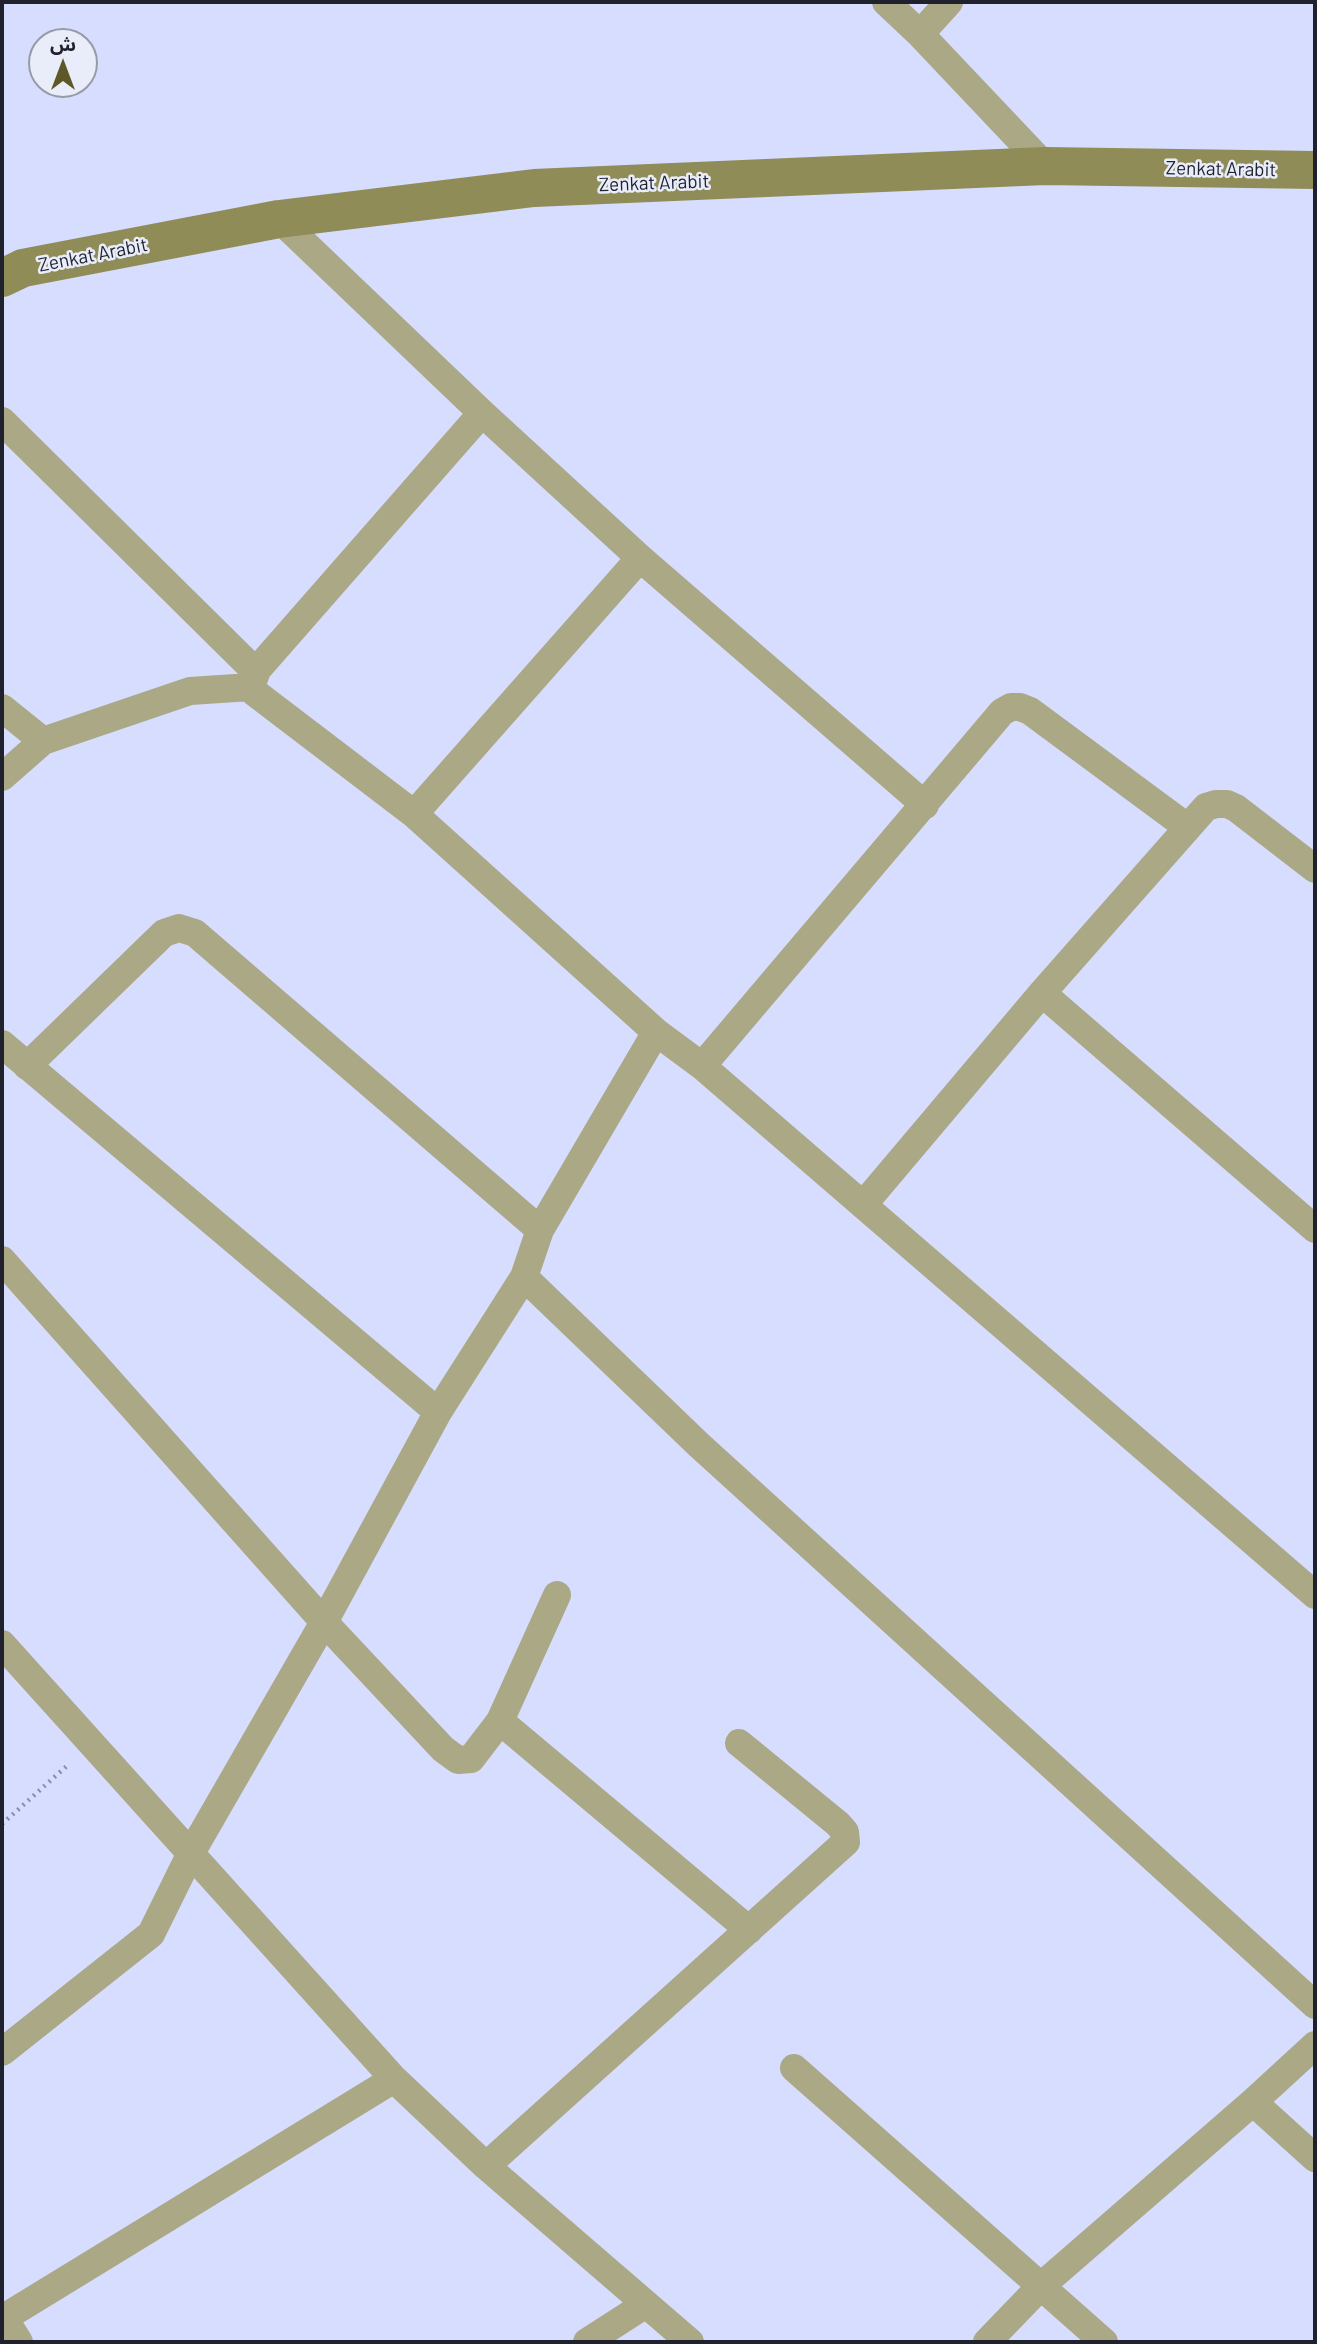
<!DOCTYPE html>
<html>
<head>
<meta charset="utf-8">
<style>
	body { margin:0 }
	#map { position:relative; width:1317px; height:2344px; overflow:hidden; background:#d7ddfe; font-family:Barlow,"Noto Sans Arabic",sans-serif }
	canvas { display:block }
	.frame { position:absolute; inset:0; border:4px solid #1f212d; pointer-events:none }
	.north { position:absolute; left:28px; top:28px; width:70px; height:70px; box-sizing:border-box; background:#e9ecf9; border:2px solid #989ba7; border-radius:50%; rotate:0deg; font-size:19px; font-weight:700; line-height:28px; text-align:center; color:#1f212d }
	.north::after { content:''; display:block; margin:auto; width:24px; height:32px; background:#5d5825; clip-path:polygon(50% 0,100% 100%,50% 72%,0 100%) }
</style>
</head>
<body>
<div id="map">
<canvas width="1317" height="2344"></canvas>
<div class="frame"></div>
<div class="north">ش</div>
</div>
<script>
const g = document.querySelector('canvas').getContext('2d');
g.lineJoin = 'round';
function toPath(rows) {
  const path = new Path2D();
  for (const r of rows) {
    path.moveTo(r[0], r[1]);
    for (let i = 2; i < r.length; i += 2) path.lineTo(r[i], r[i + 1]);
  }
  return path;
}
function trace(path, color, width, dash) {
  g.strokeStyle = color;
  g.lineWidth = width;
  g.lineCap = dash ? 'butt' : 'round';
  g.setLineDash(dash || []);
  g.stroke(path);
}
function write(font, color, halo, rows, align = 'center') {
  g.font = font + ' Barlow,sans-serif';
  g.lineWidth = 5;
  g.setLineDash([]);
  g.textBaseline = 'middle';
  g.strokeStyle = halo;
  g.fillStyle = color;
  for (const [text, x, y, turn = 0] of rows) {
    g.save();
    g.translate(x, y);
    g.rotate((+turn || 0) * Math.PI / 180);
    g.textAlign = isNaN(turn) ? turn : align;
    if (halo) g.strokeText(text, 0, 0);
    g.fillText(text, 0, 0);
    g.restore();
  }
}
const path = toPath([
	[2,1824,69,1764]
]);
const street = toPath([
	[886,2,920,34,1045,166],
	[920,34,949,2],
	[279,219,482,413,640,558,925,805],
	[2,421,253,669,256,673,251,687,254,692,414,814,656,1032,702,1066,1315,1595],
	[256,671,482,413],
	[2,708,43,741],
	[2,777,43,741,190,691,251,687],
	[414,814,640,558],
	[1042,993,1315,1229],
	[2,1044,438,1412],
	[27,1066,164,933,179,928,195,933,540,1230],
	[702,1066,1002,712,1011,707,1020,707,1030,711,1187,827],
	[863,1205,1042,993,1206,807,1216,804,1227,804,1236,808,1315,869],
	[2,1260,324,1622,443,1749,458,1760,471,1759,500,1721,557,1595],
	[524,1277,699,1445,1315,2005],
	[2,1644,394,2079,486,2166,690,2342],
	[500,1721,749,1930],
	[2,2052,151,1934,191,1853,324,1622,438,1412,524,1277,540,1230,656,1032],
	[794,2068,1104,2342],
	[1253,2102,1315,2158],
	[486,2166,846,1842,845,1832,838,1824,739,1743],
	[2,2315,19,2342],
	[2,2319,394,2079],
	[587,2342,646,2304],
	[987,2342,1041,2286,1253,2102,1315,2045]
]);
const secondary = toPath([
	[2,278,23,268,279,219,534,188,1045,166,1315,170]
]);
const streetNames = [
	["Zenkat Arabit",1221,169,1],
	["Zenkat Arabit",654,183,-2],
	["Zenkat Arabit",93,255,-11]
];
trace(path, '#898da5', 4.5, [2, 5]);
trace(street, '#aaa885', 28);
trace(secondary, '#908c57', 38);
write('19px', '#1f212d', '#e9ecf9', streetNames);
</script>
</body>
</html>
